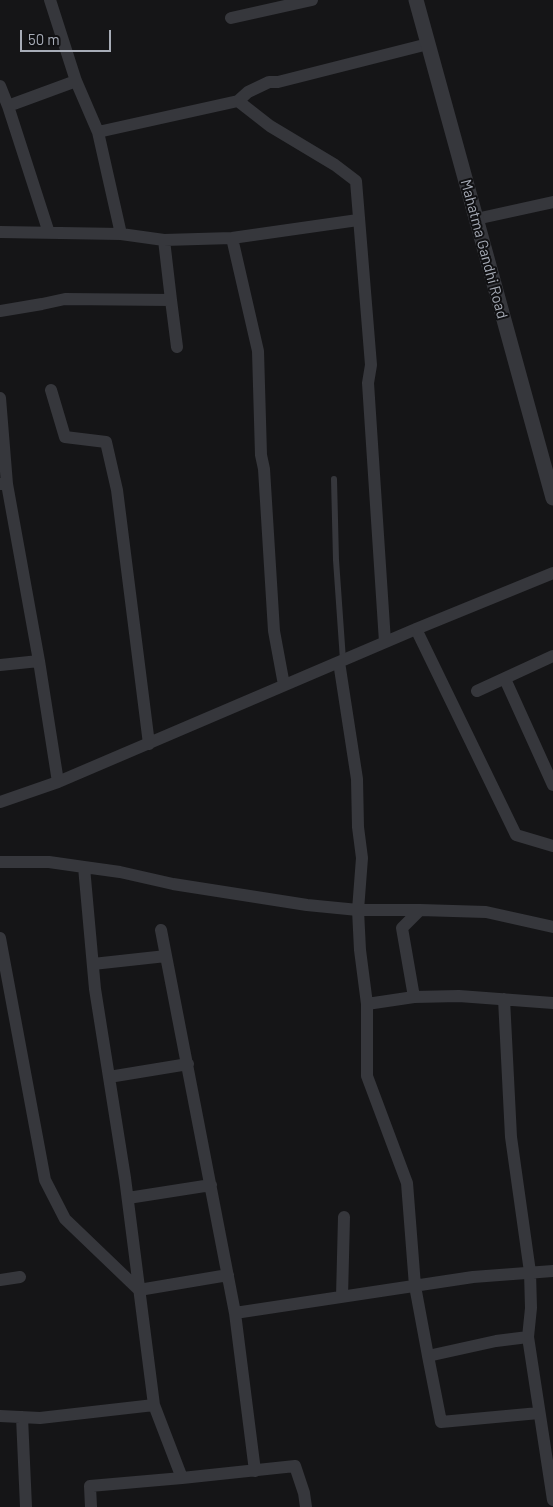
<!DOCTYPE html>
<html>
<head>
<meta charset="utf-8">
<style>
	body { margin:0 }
	#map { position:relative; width:553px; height:1507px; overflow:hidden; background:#151517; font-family:Barlow,sans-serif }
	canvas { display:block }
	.scale { position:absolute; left:20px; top:30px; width:91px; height:22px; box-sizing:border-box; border:2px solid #a7acb7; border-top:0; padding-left:6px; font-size:15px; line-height:18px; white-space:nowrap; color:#a7acb7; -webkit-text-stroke:4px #101012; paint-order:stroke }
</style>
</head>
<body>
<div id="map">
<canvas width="553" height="1507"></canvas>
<div class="scale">50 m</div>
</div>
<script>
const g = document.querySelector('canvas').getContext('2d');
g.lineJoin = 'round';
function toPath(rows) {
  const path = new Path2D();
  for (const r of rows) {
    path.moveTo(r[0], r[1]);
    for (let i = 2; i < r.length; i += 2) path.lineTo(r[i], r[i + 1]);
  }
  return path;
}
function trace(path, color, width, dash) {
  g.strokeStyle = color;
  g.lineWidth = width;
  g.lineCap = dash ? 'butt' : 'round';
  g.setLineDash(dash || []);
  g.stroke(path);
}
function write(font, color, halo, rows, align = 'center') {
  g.font = font + ' Barlow,sans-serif';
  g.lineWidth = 4;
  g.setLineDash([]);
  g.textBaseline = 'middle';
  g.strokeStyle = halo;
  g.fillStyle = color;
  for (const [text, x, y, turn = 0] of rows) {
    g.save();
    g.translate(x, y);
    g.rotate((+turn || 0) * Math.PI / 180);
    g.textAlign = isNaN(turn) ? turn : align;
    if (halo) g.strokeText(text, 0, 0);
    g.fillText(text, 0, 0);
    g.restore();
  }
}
const service = toPath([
	[334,479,336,560,343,660]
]);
const minor = toPath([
	[50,0,76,81,98,132,121,234],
	[231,18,312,0],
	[0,86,8,106,49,233],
	[238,101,270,126,335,165,356,181,371,365,368,383,385,642],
	[8,106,76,81],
	[98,132,238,101,248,92,269,82,278,82,428,44],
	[476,219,553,202],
	[0,232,121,234,164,240],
	[232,238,258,351,261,455,264,469,274,631,284,685],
	[171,300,177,347],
	[0,311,42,304,65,299,171,300,164,240,232,238,358,220],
	[51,390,65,437,106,442,117,490,149,744],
	[0,398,7,484],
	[0,484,7,484,39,661,58,782],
	[416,629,516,835,553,846],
	[339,662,357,779,358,827,362,858,358,910,420,910],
	[0,665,39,661],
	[505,679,553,785],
	[477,691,553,656],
	[0,802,58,782,416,629,553,573],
	[0,862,49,862,84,867,120,872,173,884,307,905,358,910,360,950,367,1004,414,997,402,928,420,910,486,912,553,927],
	[161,930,235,1313],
	[0,938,45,1180,65,1219,139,1290,228,1275],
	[93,964,166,956],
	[414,997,459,996,553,1003],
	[504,999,511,1137,530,1272,531,1308,528,1337],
	[367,1004,367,1076,407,1183,415,1286,428,1356,496,1341,528,1337,553,1500],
	[109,1077,188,1064],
	[128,1198,211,1185],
	[0,1280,20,1277],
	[342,1297,344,1217],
	[428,1356,441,1422,539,1413],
	[154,1405,182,1478,295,1466,304,1493,306,1507],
	[0,1416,40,1418,154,1405,125,1178,95,989,84,867],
	[22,1417,26,1507],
	[255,1471,235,1313,473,1277,553,1271],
	[91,1507,90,1486,182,1478]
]);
const tertiary = toPath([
	[416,0,553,498]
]);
const streetNames = [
	["Mahatma Gandhi Road",484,249,75]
];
trace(service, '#36373c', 6);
trace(minor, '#36373c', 12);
trace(tertiary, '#36373c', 15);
write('15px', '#a7acb7', '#101012', streetNames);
</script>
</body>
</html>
